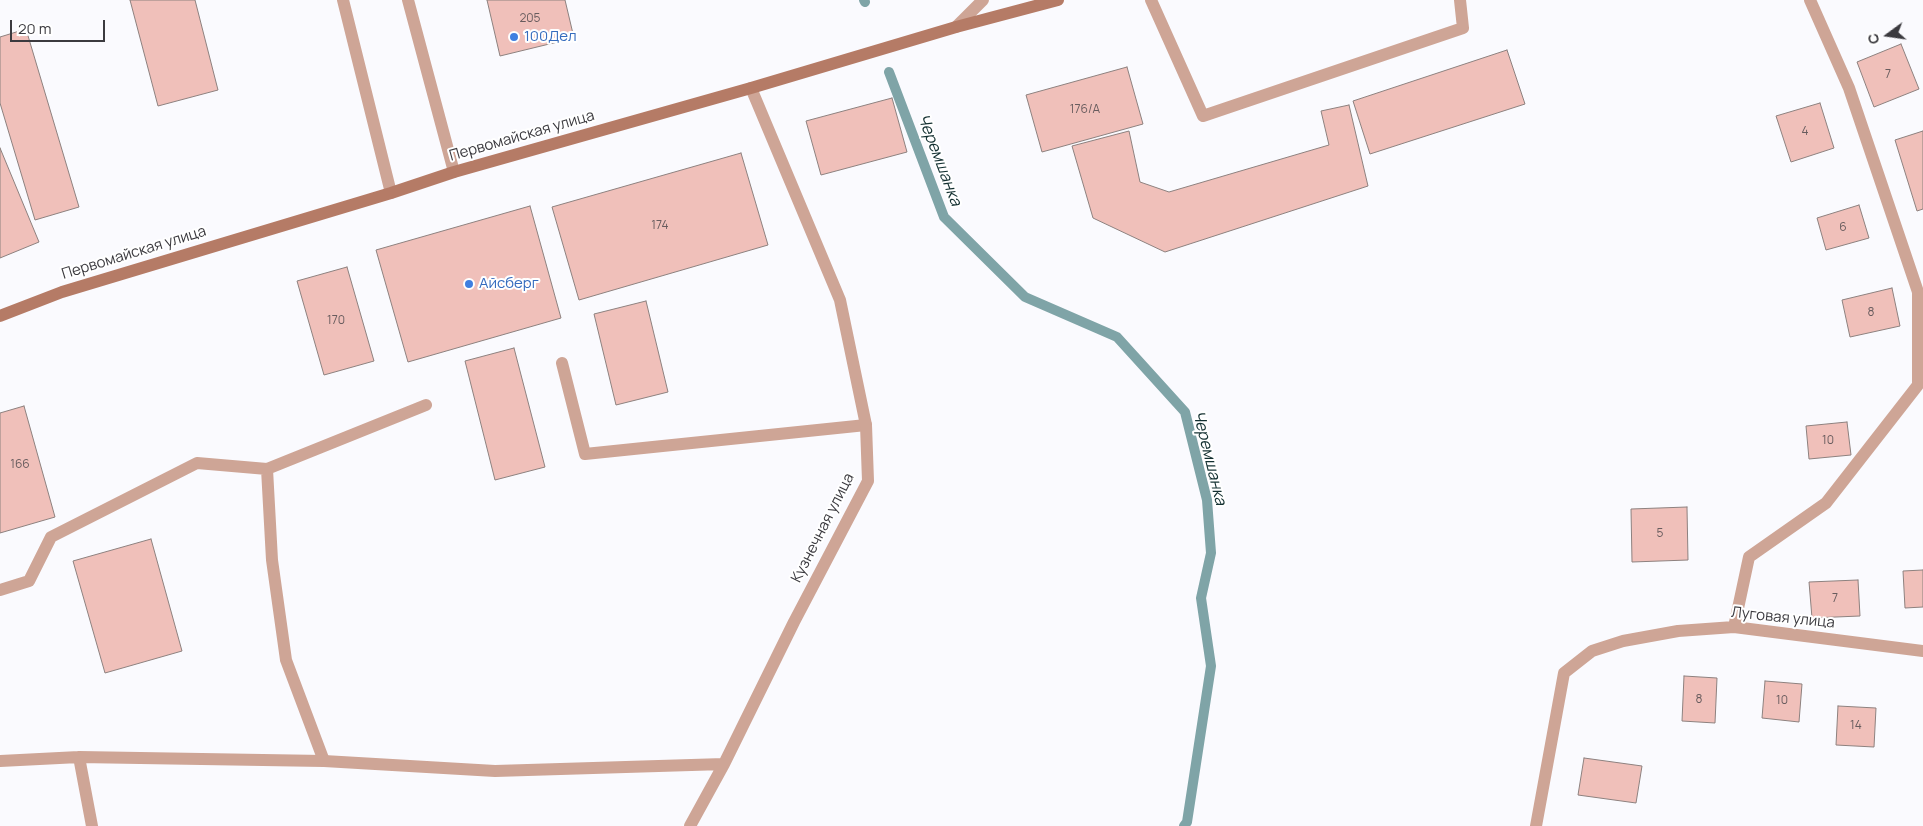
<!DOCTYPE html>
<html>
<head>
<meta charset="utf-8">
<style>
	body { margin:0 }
	#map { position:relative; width:1923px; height:826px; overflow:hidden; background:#fafafe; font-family:Manrope,sans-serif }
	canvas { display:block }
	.north { position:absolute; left:1863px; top:10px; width:50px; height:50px; -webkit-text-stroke:4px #fff; paint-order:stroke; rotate:256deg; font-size:14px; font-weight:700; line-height:20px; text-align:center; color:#3b3a3f }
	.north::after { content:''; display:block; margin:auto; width:18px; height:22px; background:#3b3a3f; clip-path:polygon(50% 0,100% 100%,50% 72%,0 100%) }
	.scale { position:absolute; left:10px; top:20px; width:95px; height:22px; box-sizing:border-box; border:2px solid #3b3a3f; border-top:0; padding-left:6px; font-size:15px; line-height:18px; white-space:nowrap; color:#3b3a3f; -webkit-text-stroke:4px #fff; paint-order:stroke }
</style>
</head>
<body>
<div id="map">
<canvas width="1923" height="826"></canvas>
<div class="north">С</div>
<div class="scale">20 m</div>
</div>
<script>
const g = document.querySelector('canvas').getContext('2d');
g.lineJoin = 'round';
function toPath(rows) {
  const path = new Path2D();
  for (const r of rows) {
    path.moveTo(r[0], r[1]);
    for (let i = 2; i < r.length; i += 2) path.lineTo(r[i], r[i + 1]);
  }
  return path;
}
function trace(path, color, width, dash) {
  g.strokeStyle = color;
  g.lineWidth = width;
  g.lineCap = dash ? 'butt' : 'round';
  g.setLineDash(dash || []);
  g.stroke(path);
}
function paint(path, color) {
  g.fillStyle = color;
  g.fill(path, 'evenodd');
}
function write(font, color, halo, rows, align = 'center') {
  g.font = font + ' Manrope,sans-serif';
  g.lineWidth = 4;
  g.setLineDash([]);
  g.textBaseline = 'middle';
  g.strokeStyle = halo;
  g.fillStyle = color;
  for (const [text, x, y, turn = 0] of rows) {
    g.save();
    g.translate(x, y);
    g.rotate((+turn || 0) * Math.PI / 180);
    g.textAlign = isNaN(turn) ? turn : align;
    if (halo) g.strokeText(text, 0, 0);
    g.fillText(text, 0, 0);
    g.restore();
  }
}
const stream = toPath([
	[864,0,865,2],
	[889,72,944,217,1025,297,1117,337,1185,412,1207,500,1211,553,1201,598,1211,666,1187,822,1184,826]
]);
const building = toPath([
	[130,0,195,0,218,90,158,106,130,0],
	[487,0,565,0,574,38,500,56,487,0],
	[26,29,79,207,35,220,0,103,0,37,26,29],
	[1901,44,1919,89,1874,107,1857,62,1901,44],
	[1507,50,1525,104,1370,154,1353,101,1507,50],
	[1127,67,1143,124,1042,152,1026,95,1127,67],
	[892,98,907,152,821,175,806,121,892,98],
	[1820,103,1834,148,1791,162,1776,116,1820,103],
	[1349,105,1368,186,1165,252,1093,218,1072,146,1129,131,1140,182,1169,192,1329,145,1321,111,1349,105],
	[1923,131,1923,209,1917,211,1895,140,1923,131],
	[0,148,39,242,0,258,0,148],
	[741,153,768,245,579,300,552,207,741,153],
	[1859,205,1869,238,1826,250,1817,218,1859,205],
	[530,206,561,318,408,362,376,250,530,206],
	[347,267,374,361,324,375,297,281,347,267],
	[1892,288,1900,326,1850,337,1842,300,1892,288],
	[646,301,668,392,616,405,594,314,646,301],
	[514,348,545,467,495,480,465,361,514,348],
	[24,406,55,517,0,533,0,413,24,406],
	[1847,422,1851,455,1809,459,1806,426,1847,422],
	[1687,507,1688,560,1632,562,1631,509,1687,507],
	[151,539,182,651,105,673,73,561,151,539],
	[1923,570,1923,607,1905,608,1903,571,1923,570],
	[1858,580,1860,616,1812,618,1809,582,1858,580],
	[1684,676,1717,678,1715,723,1682,721,1684,676],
	[1765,681,1802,684,1799,722,1762,718,1765,681],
	[1838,706,1876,708,1874,747,1836,745,1838,706],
	[1584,758,1642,766,1636,803,1578,795,1584,758]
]);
const service = toPath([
	[1151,0,1203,116,1463,28,1460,0],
	[956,27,983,0],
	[562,363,585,454,866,425],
	[267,469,272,560,286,660,324,761],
	[0,590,29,581,51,537,197,463,267,469,426,405]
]);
const minor = toPath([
	[1734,627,1749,557,1826,503,1918,385,1918,292,1849,88,1810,0],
	[79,757,92,826],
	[0,761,79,757,324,761,495,771,724,764],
	[690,826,724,764,794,622,868,481,866,425,840,300,751,88],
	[1536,826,1564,673,1592,651,1623,641,1678,631,1734,627,1923,651]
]);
const tertiary = toPath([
	[343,0,391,193],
	[408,0,454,172]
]);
const secondary = toPath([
	[0,316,62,292,391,193,454,172,751,88,956,27,1058,0]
]);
const markers = [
	[514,37,5,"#3f7fe0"],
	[469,284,5,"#3f7fe0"]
];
const numberNames = [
	["205",530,19],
	["7",1888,75],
	["176/А",1085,110],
	["4",1805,132],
	["174",660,226],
	["6",1843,228],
	["8",1871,313],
	["170",336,321],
	["10",1828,441],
	["166",20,465],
	["5",1660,534],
	["7",1835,599],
	["8",1699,700],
	["10",1782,701],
	["14",1856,726]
];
const shopNames = [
	["100Дел",524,37],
	["Айсберг",479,284]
];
const streetNames = [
	["Первомайская улица",522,136,-16],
	["Первомайская улица",134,253,-17],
	["Кузнечная улица",823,528,-63],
	["Луговая улица",1783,618,6]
];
const waterNames = [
	["Черемшанка",939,160,69],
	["Черемшанка",1209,458,76]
];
trace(stream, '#7fa4a7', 10);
paint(building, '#f0c0ba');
trace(building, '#8d817f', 1);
trace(service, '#cea596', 12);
trace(minor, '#cea596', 12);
trace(tertiary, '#cea596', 12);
trace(secondary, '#b57b66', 12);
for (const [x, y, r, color] of markers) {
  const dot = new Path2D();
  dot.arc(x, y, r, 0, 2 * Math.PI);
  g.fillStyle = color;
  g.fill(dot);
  trace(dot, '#fff', 2);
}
write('12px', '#685c5e', null, numberNames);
write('15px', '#366cbe', '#fff', shopNames, 'left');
write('15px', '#3b3a3f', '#fff', streetNames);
write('italic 16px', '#122f30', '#fff', waterNames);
</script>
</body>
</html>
